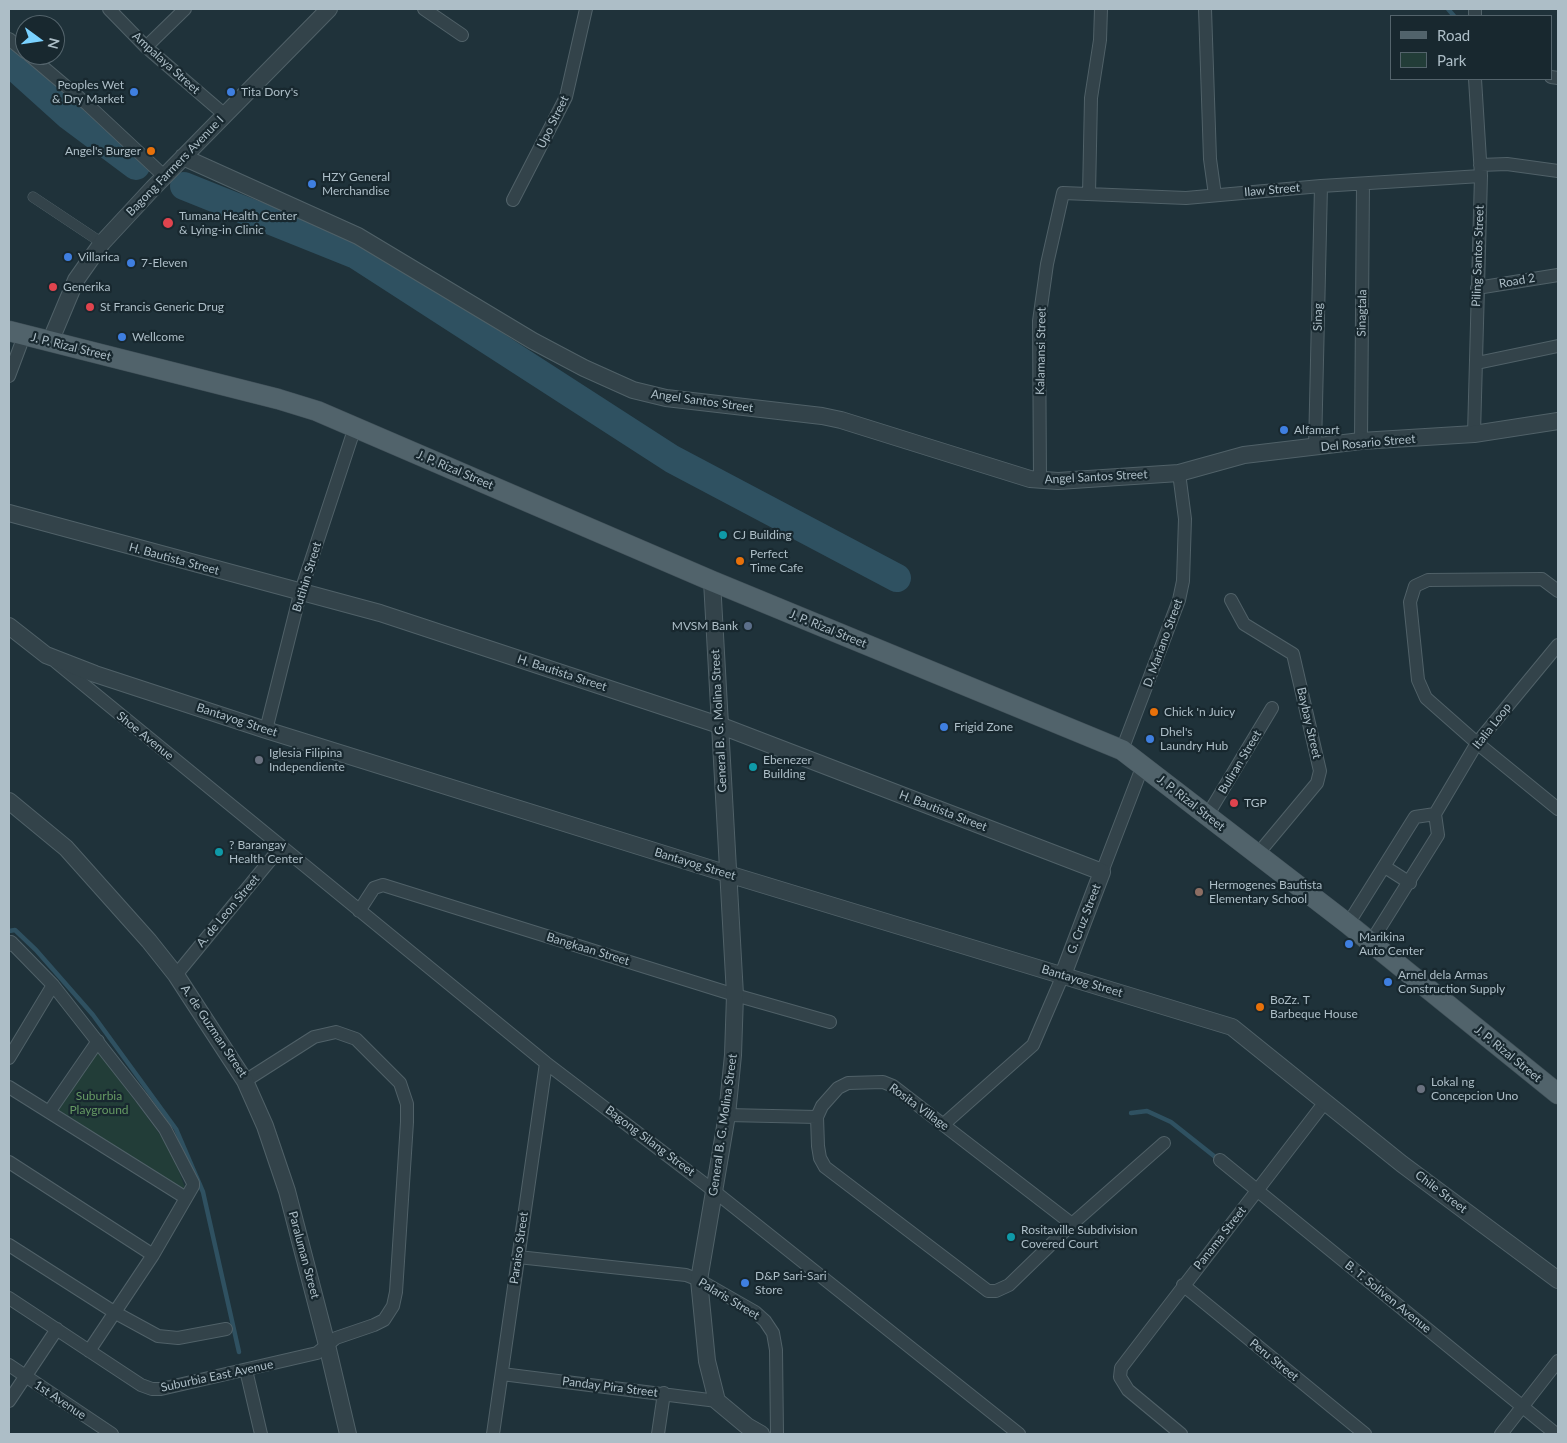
<!DOCTYPE html>
<html>
<head>
<meta charset="utf-8">
<style>
	body { margin:0 }
	#map { position:relative; width:1567px; height:1443px; overflow:hidden; background:#1f323a; font-family:Lato,sans-serif }
	canvas { display:block }
	.frame { position:absolute; inset:0; border:10px solid #adbec7; pointer-events:none }
	.legend { position:absolute; left:1390px; top:15px; width:162px; height:65px; box-sizing:border-box; background:#18282f; border:1px solid #54646c; margin:0; padding:6px 9px; list-style:none; font-size:15px; color:#adbec7 }
	.legend li { display:flex; align-items:center; gap:10px; height:25px }
	.legend b { width:25px; border:1px solid #54646c }
	.north { position:absolute; left:15px; top:15px; width:50px; height:50px; box-sizing:border-box; background:#18282f; border:1px solid #54646c; border-radius:50%; rotate:104deg; font-size:14px; font-weight:700; line-height:20px; text-align:center; color:#adbec7 }
	.north::after { content:''; display:block; margin:auto; width:18px; height:22px; background:#7ad2ff; clip-path:polygon(50% 0,100% 100%,50% 72%,0 100%) }
</style>
</head>
<body>
<div id="map">
<canvas width="1567" height="1443"></canvas>
<div class="frame"></div>
<ul class="legend">
<li><b style="height:6px;background:#51636b"></b>Road</li>
<li><b style="height:14px;background:#223d38"></b>Park</li>
</ul>
<div class="north">N</div>
</div>
<script>
const g = document.querySelector('canvas').getContext('2d');
g.lineJoin = 'round';
function paint(path, color) {
  g.fillStyle = color;
  g.fill(path, 'evenodd');
}
function toPath(rows) {
  const path = new Path2D();
  for (const r of rows) {
    path.moveTo(r[0], r[1]);
    for (let i = 2; i < r.length; i += 2) path.lineTo(r[i], r[i + 1]);
  }
  return path;
}
function trace(path, color, width, dash) {
  g.strokeStyle = color;
  g.lineWidth = width;
  g.lineCap = dash ? 'butt' : 'round';
  g.setLineDash(dash || []);
  g.stroke(path);
}
function write(font, color, halo, rows, align = 'center') {
  g.font = font + ' Lato,sans-serif';
  g.lineWidth = 4.5;
  g.setLineDash([]);
  g.textBaseline = 'middle';
  g.strokeStyle = halo;
  g.fillStyle = color;
  for (const [text, x, y, turn = 0] of rows) {
    g.save();
    g.translate(x, y);
    g.rotate((+turn || 0) * Math.PI / 180);
    g.textAlign = isNaN(turn) ? turn : align;
    if (halo) g.strokeText(text, 0, 0);
    g.fillText(text, 0, 0);
    g.restore();
  }
}
const green = toPath([
	[98,1051,170,1148,186,1190,168,1182,54,1111]
]);
const stream = toPath([
	[1448,9,1454,16],
	[9,931,15,930,36,950,93,1015,176,1129,203,1192,239,1352],
	[1131,1113,1147,1111,1171,1122,1219,1160]
]);
const river = toPath([
	[9,62,69,116,136,166],
	[184,186,356,255,672,459,897,578]
]);
const pedestrian = toPath([
	[33,197,102,243]
]);
const minor = toPath([
	[109,9,146,47,225,115],
	[424,9,462,35],
	[1205,9,1210,159,1215,195],
	[1475,16,1475,9],
	[9,39,25,52],
	[146,47,185,9],
	[29,55,88,105,164,176],
	[1551,77,1558,78],
	[1480,165,1507,164,1558,171],
	[1089,194,1091,98,1100,40,1101,9],
	[513,200,566,97,586,9],
	[1477,288,1558,275],
	[1477,363,1558,346],
	[9,376,24,336],
	[1474,434,1481,176,1475,79],
	[1361,441,1363,184],
	[1315,448,1321,186],
	[1040,480,1039,321,1047,264,1063,193,1186,198,1321,186,1481,176],
	[1558,591,1542,579,1428,580,1415,586,1410,602,1418,680,1426,698,1477,743,1558,809],
	[1231,600,1244,624,1293,654,1320,771,1317,783,1257,855],
	[56,662,546,1063,714,1191,1019,1434],
	[266,730,300,594,355,427],
	[1122,750,1179,600,1183,581,1185,519,1179,473],
	[1207,816,1272,708],
	[1385,867,1410,883],
	[1102,872,1143,765],
	[359,911,374,888,383,885,735,995,830,1022],
	[1348,924,1415,817,1435,814],
	[1371,942,1438,835,1435,814,1477,743,1558,645],
	[9,945,11,942,53,985,141,1097,165,1129,193,1183,193,1186,153,1255,89,1351],
	[176,975,281,847],
	[9,1058,53,985],
	[9,1087,186,1198],
	[49,1112,98,1041],
	[727,1115,817,1117],
	[944,1124,1033,1045,1063,975],
	[1220,1160,1556,1434],
	[9,1162,153,1255],
	[1072,1224,893,1086,883,1082,848,1083,838,1088,822,1106,817,1117,818,1146,820,1158,825,1167,988,1291,996,1291,1009,1285,1072,1224,1164,1143],
	[9,1245,114,1312,158,1336,178,1338,226,1329],
	[518,1257,686,1275,699,1280,755,1312,765,1321,773,1333,776,1350,777,1434],
	[1183,1285,1365,1434],
	[9,1298,141,1385,152,1389,161,1389,317,1353,336,1338,374,1325,384,1320,393,1306,396,1292,407,1122,407,1104,400,1083,356,1039,336,1032,314,1037,245,1081],
	[9,1365,112,1434],
	[246,1370,261,1434],
	[502,1374,717,1401],
	[9,1401,57,1329],
	[493,1434,546,1063],
	[658,1434,664,1393],
	[1181,1434,1128,1390,1120,1377,1121,1368,1325,1102],
	[1501,1434,1558,1361]
]);
const tertiary = toPath([
	[183,157,358,236,533,341,584,368,633,390,666,398,822,416,841,420,1030,479,1058,481,1179,473,1244,455,1361,441,1474,434,1558,421],
	[50,342,76,280,102,243,153,188,329,9],
	[9,513,380,613,719,725,1102,872,1063,975],
	[712,581,735,995,733,1055,727,1115,699,1280,707,1361,717,1401,747,1426,761,1434],
	[9,626,46,655,95,674,266,730,728,874,1232,1027,1402,1164,1558,1280],
	[9,801,66,848,149,941,176,975,245,1081,265,1126,287,1191,327,1345,348,1434]
]);
const primary = toPath([
	[9,331,278,399,317,411,712,581,1122,750,1348,924,1558,1094]
]);
const markers = [
	[134,92,5,"#3f7fe0"],
	[231,92,5,"#3f7fe0"],
	[151,151,5,"#e8710a"],
	[312,184,5,"#3f7fe0"],
	[168,223,6,"#e0444e"],
	[68,257,5,"#3f7fe0"],
	[131,263,5,"#3f7fe0"],
	[53,287,5,"#e0444e"],
	[90,307,5,"#e0444e"],
	[122,337,5,"#3f7fe0"],
	[1284,430,5,"#3f7fe0"],
	[723,535,5,"#0f9aa8"],
	[740,561,5,"#e8710a"],
	[748,626,5,"#5c6f8a"],
	[1154,712,5,"#e8710a"],
	[944,727,5,"#3f7fe0"],
	[1150,739,5,"#3f7fe0"],
	[259,760,5,"#6b7280"],
	[753,767,5,"#0f9aa8"],
	[1234,803,5,"#e0444e"],
	[219,852,5,"#0f9aa8"],
	[1199,892,5,"#8d6e63"],
	[1349,944,5,"#3f7fe0"],
	[1388,982,5,"#3f7fe0"],
	[1260,1007,5,"#e8710a"],
	[1421,1089,5,"#6b7280"],
	[1011,1237,5,"#0f9aa8"],
	[745,1283,5,"#3f7fe0"]
];
const streetNames = [
	["Ampalaya Street",166,63,42],
	["Upo Street",553,122,-64],
	["Bagong Farmers Avenue I",175,166,-46],
	["Ilaw Street",1272,190,-5],
	["Piling Santos Street",1478,256,-88],
	["Road 2",1517,281,-10],
	["Sinagtala",1362,313,-89],
	["Sinag",1318,317,-89],
	["J. P. Rizal Street",71,347,14],
	["Kalamansi Street",1041,351,-89],
	["Angel Santos Street",702,401,8],
	["Del Rosario Street",1368,443,-5],
	["J. P. Rizal Street",455,470,23],
	["Angel Santos Street",1096,477,-3],
	["H. Bautista Street",174,559,15],
	["Butihin Street",307,577,-73],
	["J. P. Rizal Street",828,629,22],
	["D. Mariano Street",1163,643,-70],
	["H. Bautista Street",562,673,18],
	["Bantayog Street",237,720,18],
	["General B. G. Molina Street",719,721,-93],
	["Baybay Street",1309,723,77],
	["Italia Loop",1492,726,-52],
	["Shoe Avenue",145,736,39],
	["Buliran Street",1240,762,-59],
	["J. P. Rizal Street",1191,803,38],
	["H. Bautista Street",943,811,21],
	["Bantayog Street",695,864,17],
	["A. de Leon Street",228,911,-50],
	["G. Cruz Street",1084,919,-69],
	["Bangkaan Street",588,949,17],
	["Bantayog Street",1082,981,17],
	["A. de Guzman Street",214,1031,56],
	["J. P. Rizal Street",1508,1054,39],
	["Rosita Village",919,1107,36],
	["General B. G. Molina Street",723,1125,-82],
	["Bagong Silang Street",650,1141,37],
	["Chile Street",1441,1192,37],
	["Panama Street",1220,1238,-52],
	["Paraiso Street",519,1248,-82],
	["Paraluman Street",304,1255,75],
	["B. T. Soliven Avenue",1388,1297,39],
	["Palaris Street",729,1299,31],
	["Peru Street",1274,1360,39],
	["Suburbia East Avenue",217,1376,-12],
	["Panday Pira Street",610,1387,7],
	["1st Avenue",60,1400,34]
];
const poiNames = [
	["Peoples Wet",124,85,"right"],
	["& Dry Market",124,99,"right"],
	["Tita Dory's",241,92],
	["Angel's Burger",141,151,"right"],
	["HZY General",322,177],
	["Merchandise",322,191],
	["Tumana Health Center",179,216],
	["& Lying-in Clinic",179,230],
	["Villarica",78,257],
	["7-Eleven",141,263],
	["Generika",63,287],
	["St Francis Generic Drug",100,307],
	["Wellcome",132,337],
	["Alfamart",1294,430],
	["CJ Building",733,535],
	["Perfect",750,554],
	["Time Cafe",750,568],
	["MVSM Bank",738,626,"right"],
	["Chick 'n Juicy",1164,712],
	["Frigid Zone",954,727],
	["Dhel's",1160,732],
	["Laundry Hub",1160,746],
	["Iglesia Filipina",269,753],
	["Independiente",269,767],
	["Ebenezer",763,760],
	["Building",763,774],
	["TGP",1244,803],
	["? Barangay",229,845],
	["Health Center",229,859],
	["Hermogenes Bautista",1209,885],
	["Elementary School",1209,899],
	["Marikina",1359,937],
	["Auto Center",1359,951],
	["Arnel dela Armas",1398,975],
	["Construction Supply",1398,989],
	["BoZz. T",1270,1000],
	["Barbeque House",1270,1014],
	["Lokal ng",1431,1082],
	["Concepcion Uno",1431,1096],
	["Rositaville Subdivision",1021,1230],
	["Covered Court",1021,1244],
	["D&P Sari-Sari",755,1276],
	["Store",755,1290]
];
const parkNames = [
	["Suburbia",99,1096],
	["Playground",99,1110]
];
paint(green, '#223d38');
trace(stream, '#2f5161', 4.5);
trace(river, '#2f5161', 28);
trace(pedestrian, '#506168', 11);
trace(minor, '#506168', 14);
trace(tertiary, '#506168', 18);
trace(primary, '#3f4f57', 21);
trace(pedestrian, '#33434a', 10);
trace(minor, '#33434a', 12);
trace(tertiary, '#33434a', 16);
trace(primary, '#51636b', 20);
for (const [x, y, r, color] of markers) {
  const dot = new Path2D();
  dot.arc(x, y, r, 0, 2 * Math.PI);
  g.fillStyle = color;
  g.fill(dot);
  trace(dot, '#18282f', 2);
}
write('12px', '#adbec7', '#18282f', streetNames);
write('12px', '#adbec7', '#18282f', poiNames, 'left');
write('12px', '#659963', '#18282f', parkNames);
</script>
</body>
</html>
